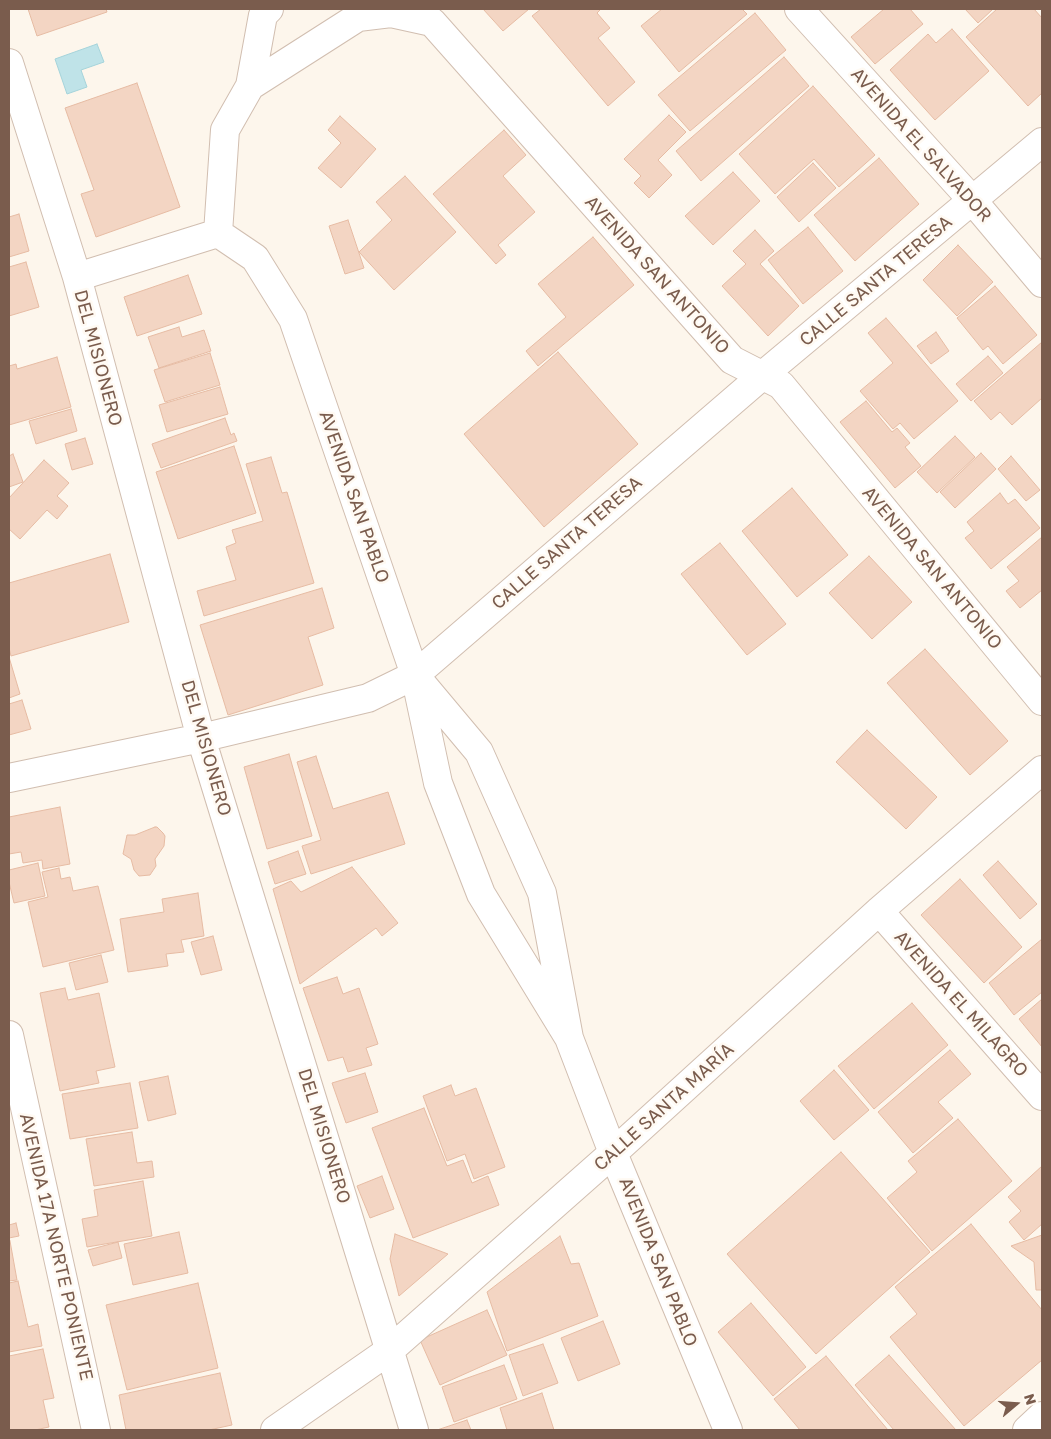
<!DOCTYPE html>
<html>
<head>
<meta charset="utf-8">
<style>
	body { margin:0 }
	#map { position:relative; width:1051px; height:1439px; overflow:hidden; background:#fdf6ec; font-family:"Golos Text",sans-serif }
	canvas { display:block }
	.frame { position:absolute; inset:0; border:10px solid #7a5c4d; pointer-events:none }
	.north { position:absolute; left:991px; top:1379px; width:50px; height:50px; -webkit-text-stroke:4px #fffaf3; paint-order:stroke; rotate:72deg; font-size:14px; font-weight:700; line-height:20px; text-align:center; color:#7a5c4d }
	.north::after { content:''; display:block; margin:auto; width:18px; height:22px; background:#7a5c4d; clip-path:polygon(50% 0,100% 100%,50% 72%,0 100%) }
</style>
</head>
<body>
<div id="map">
<canvas width="1051" height="1439"></canvas>
<div class="frame"></div>
<div class="north">N</div>
</div>
<script>
const g = document.querySelector('canvas').getContext('2d');
g.lineJoin = 'round';
function paint(path, color) {
  g.fillStyle = color;
  g.fill(path, 'evenodd');
}
function toPath(rows) {
  const path = new Path2D();
  for (const r of rows) {
    path.moveTo(r[0], r[1]);
    for (let i = 2; i < r.length; i += 2) path.lineTo(r[i], r[i + 1]);
  }
  return path;
}
function trace(path, color, width, dash) {
  g.strokeStyle = color;
  g.lineWidth = width;
  g.lineCap = dash ? 'butt' : 'round';
  g.setLineDash(dash || []);
  g.stroke(path);
}
function write(font, color, halo, rows, align = 'center') {
  g.font = font + ' "Golos Text",sans-serif';
  g.lineWidth = 5;
  g.setLineDash([]);
  g.textBaseline = 'middle';
  g.strokeStyle = halo;
  g.fillStyle = color;
  for (const [text, x, y, turn = 0] of rows) {
    g.save();
    g.translate(x, y);
    g.rotate((+turn || 0) * Math.PI / 180);
    g.textAlign = isNaN(turn) ? turn : align;
    if (halo) g.strokeText(text, 0, 0);
    g.fillText(text, 0, 0);
    g.restore();
  }
}
const water = toPath([
	[97,44,104,62,81,70,87,87,67,94,55,59,97,44]
]);
const building = toPath([
	[28,9,106,9,107,12,37,36,28,9],
	[483,9,529,9,503,31,483,9],
	[541,9,601,9,597,13,610,28,598,38,635,82,608,106,532,16,541,9],
	[662,9,742,9,747,14,679,72,641,26,662,9],
	[884,9,910,9,923,24,875,64,851,37,884,9],
	[965,9,993,9,978,23,965,9],
	[997,9,1034,9,1042,18,1042,93,1028,106,966,37,997,9],
	[755,13,786,50,690,131,658,95,755,13],
	[952,29,989,71,935,120,890,70,928,34,936,43,952,29],
	[784,57,809,86,701,181,676,151,784,57],
	[137,83,180,207,96,237,81,194,94,190,65,108,137,83],
	[813,86,875,155,839,187,814,159,775,194,739,154,813,86],
	[669,115,686,132,658,160,672,175,649,198,634,183,641,176,624,159,669,115],
	[340,116,376,149,341,188,318,168,341,143,328,130,340,116],
	[504,130,526,155,503,176,535,212,498,245,506,255,496,264,433,194,504,130],
	[879,158,919,204,855,261,814,215,879,158],
	[813,163,836,188,799,222,777,197,813,163],
	[733,172,760,201,713,245,685,216,733,172],
	[405,176,456,232,394,290,359,252,392,220,376,202,405,176],
	[19,214,29,251,9,257,9,217,19,214],
	[348,220,364,268,345,274,329,226,348,220],
	[808,227,843,271,803,304,768,260,808,227],
	[755,230,774,251,760,264,799,306,768,336,722,286,746,264,733,251,755,230],
	[593,237,634,285,538,366,526,351,566,317,538,284,593,237],
	[958,245,993,282,957,316,923,280,958,245],
	[26,262,39,307,9,316,9,267,26,262],
	[188,275,202,314,137,336,124,297,188,275],
	[995,286,1037,335,1003,364,988,346,983,350,957,318,995,286],
	[886,318,958,401,914,439,900,423,893,429,860,391,893,363,868,333,886,318],
	[179,327,182,337,204,330,211,351,159,368,148,337,179,327],
	[936,332,949,351,931,364,917,346,936,332],
	[1042,342,1042,398,1012,425,1000,412,991,420,974,401,1042,342],
	[558,352,638,444,544,527,464,434,558,352],
	[210,353,220,385,165,402,154,370,210,353],
	[988,356,1003,373,971,401,956,384,988,356],
	[57,357,71,407,9,425,9,366,16,364,17,369,57,357],
	[220,387,228,414,167,432,159,405,220,387],
	[866,401,892,432,897,428,910,443,905,447,921,466,895,488,840,422,866,401],
	[71,409,77,431,36,444,29,421,71,409],
	[225,418,231,435,234,433,237,441,161,468,152,444,225,418],
	[955,436,975,457,937,493,917,472,955,436],
	[85,438,93,464,72,470,65,444,85,438],
	[234,446,256,513,178,539,156,472,234,446],
	[981,453,996,469,955,508,940,492,981,453],
	[13,454,23,482,9,487,9,456,13,454],
	[1011,456,1040,490,1026,501,998,469,1011,456],
	[271,457,282,493,287,492,314,583,204,616,197,591,236,580,226,547,236,543,232,530,263,521,246,464,271,457],
	[44,460,69,483,57,496,68,506,57,519,47,510,20,539,9,529,9,498,44,460],
	[792,488,848,555,797,597,742,531,792,488],
	[1000,493,1008,504,1015,499,1040,528,991,569,965,538,974,531,967,522,1000,493],
	[1042,537,1042,590,1020,608,1006,591,1019,581,1007,567,1042,537],
	[720,543,786,624,747,655,681,574,720,543],
	[110,554,129,622,11,656,9,648,9,583,110,554],
	[869,556,912,602,872,639,829,593,869,556],
	[322,588,334,628,308,637,323,685,228,715,200,625,322,588],
	[925,649,1008,741,970,775,887,683,925,649],
	[9,657,20,694,9,698,9,657],
	[22,700,31,729,9,735,9,704,22,700],
	[867,730,937,797,906,829,836,762,867,730],
	[289,754,312,836,267,849,244,767,289,754],
	[316,756,333,809,388,792,405,844,311,874,302,846,321,840,297,762,316,756],
	[60,807,70,864,43,869,42,860,23,863,21,852,9,854,9,817,60,807],
	[155,827,157,827,163,833,165,836,164,846,155,859,156,866,150,875,139,876,134,870,131,859,123,854,127,835,135,835,155,827],
	[298,851,306,874,275,884,268,862,298,851],
	[998,861,1037,904,1020,919,983,875,998,861],
	[38,863,45,896,14,903,9,882,9,870,38,863],
	[352,867,398,923,382,936,376,928,300,984,273,889,291,881,301,892,352,867],
	[59,868,61,879,70,877,73,891,98,886,114,950,43,967,28,902,48,897,42,872,59,868],
	[960,879,1022,947,984,983,921,915,960,879],
	[198,893,204,936,181,940,184,952,166,954,168,966,128,972,120,919,164,912,162,899,198,893],
	[213,936,222,970,201,975,191,942,213,936],
	[1042,939,1042,992,1014,1015,989,983,1042,939],
	[101,955,108,982,76,990,69,963,101,955],
	[337,977,343,994,359,988,378,1044,366,1048,372,1065,348,1072,343,1057,328,1061,303,988,337,977],
	[65,988,68,1000,99,993,115,1067,96,1071,99,1083,60,1091,40,993,65,988],
	[1042,999,1042,1047,1019,1019,1042,999],
	[912,1003,948,1045,874,1109,838,1066,912,1003],
	[950,1050,971,1074,938,1102,953,1118,913,1153,878,1112,950,1050],
	[834,1070,869,1110,834,1140,800,1101,834,1070],
	[365,1073,378,1112,346,1123,332,1083,365,1073],
	[168,1076,176,1114,148,1121,139,1082,168,1076],
	[130,1083,138,1128,70,1139,62,1094,130,1083],
	[451,1085,455,1096,476,1088,505,1167,474,1179,465,1154,447,1161,423,1096,451,1085],
	[424,1108,447,1166,463,1160,472,1183,488,1176,499,1205,413,1238,372,1128,424,1108],
	[958,1119,1012,1181,932,1251,887,1198,917,1172,908,1161,958,1119],
	[132,1132,137,1163,152,1161,154,1177,94,1186,86,1139,132,1132],
	[841,1152,930,1252,816,1354,727,1254,841,1152],
	[1042,1166,1042,1224,1024,1240,1009,1222,1021,1211,1008,1197,1042,1166],
	[382,1176,394,1209,370,1218,357,1186,382,1176],
	[143,1181,152,1236,87,1247,82,1219,98,1216,94,1190,143,1181],
	[16,1223,19,1236,9,1238,9,1225,16,1223],
	[971,1224,1042,1310,1042,1360,964,1426,890,1337,917,1314,895,1287,971,1224],
	[179,1232,188,1273,133,1285,124,1244,179,1232],
	[395,1234,448,1254,399,1296,390,1259,395,1234],
	[1042,1235,1042,1290,1036,1290,1034,1262,1011,1246,1042,1235],
	[560,1236,571,1264,579,1263,598,1316,507,1351,487,1292,560,1236],
	[10,1241,17,1280,9,1281,9,1242,10,1241],
	[118,1242,122,1258,93,1266,88,1250,118,1242],
	[18,1281,28,1327,38,1324,42,1346,9,1352,9,1283,18,1281],
	[198,1283,218,1368,127,1390,106,1305,198,1283],
	[751,1303,806,1367,773,1396,718,1332,751,1303],
	[487,1310,507,1355,440,1385,420,1340,487,1310],
	[603,1321,620,1364,578,1381,561,1338,603,1321],
	[543,1344,558,1383,523,1396,509,1355,543,1344],
	[43,1349,54,1398,43,1400,49,1427,35,1430,9,1430,9,1356,43,1349],
	[889,1355,956,1430,894,1430,855,1385,889,1355],
	[826,1356,888,1430,800,1430,774,1399,826,1356],
	[504,1365,517,1399,454,1422,442,1387,504,1365],
	[220,1373,232,1425,209,1430,126,1430,119,1395,220,1373],
	[542,1393,554,1430,507,1430,500,1408,542,1393],
	[467,1420,471,1430,437,1430,467,1420]
]);
const minor = toPath([
	[799,9,973,201,1042,283],
	[9,63,77,277,201,738,414,1430],
	[250,86,263,15,269,9],
	[218,233,225,130,250,86,358,17,391,13,432,22,732,360,781,385,1042,701],
	[218,233,255,258,293,319,415,675,438,783,481,894,569,1038],
	[77,277,218,233],
	[417,678,479,752,542,893,569,1038,613,1153,728,1430],
	[9,778,201,738,368,698,415,675,763,375,1042,142],
	[879,911,1042,1096],
	[9,1035,96,1430],
	[275,1430,390,1350,613,1153,879,911,1042,770],
	[1027,1430,1042,1416]
]);
const streetNames = [
	["AVENIDA EL SALVADOR",921,145,48],
	["AVENIDA SAN ANTONIO",657,275,48],
	["CALLE SANTA TERESA",876,281,-40],
	["DEL MISIONERO",98,358,75],
	["AVENIDA SAN PABLO",354,497,71],
	["CALLE SANTA TERESA",567,543,-41],
	["AVENIDA SAN ANTONIO",932,568,50],
	["DEL MISIONERO",206,748,74],
	["AVENIDA EL MILAGRO",961,1004,48],
	["CALLE SANTA MARÍA",664,1107,-42],
	["DEL MISIONERO",324,1136,73],
	["AVENIDA 17A NORTE PONIENTE",56,1247,77],
	["AVENIDA SAN PABLO",658,1262,68]
];
paint(water, '#bfe3e8');
trace(water, '#a5d3da', 1);
paint(building, '#f3d5c3');
trace(building, '#e6bba3', 1);
trace(minor, '#d1beb0', 30);
trace(minor, '#fff', 28);
write('18px', '#7a5c4d', '#fffaf3', streetNames);
</script>
</body>
</html>
